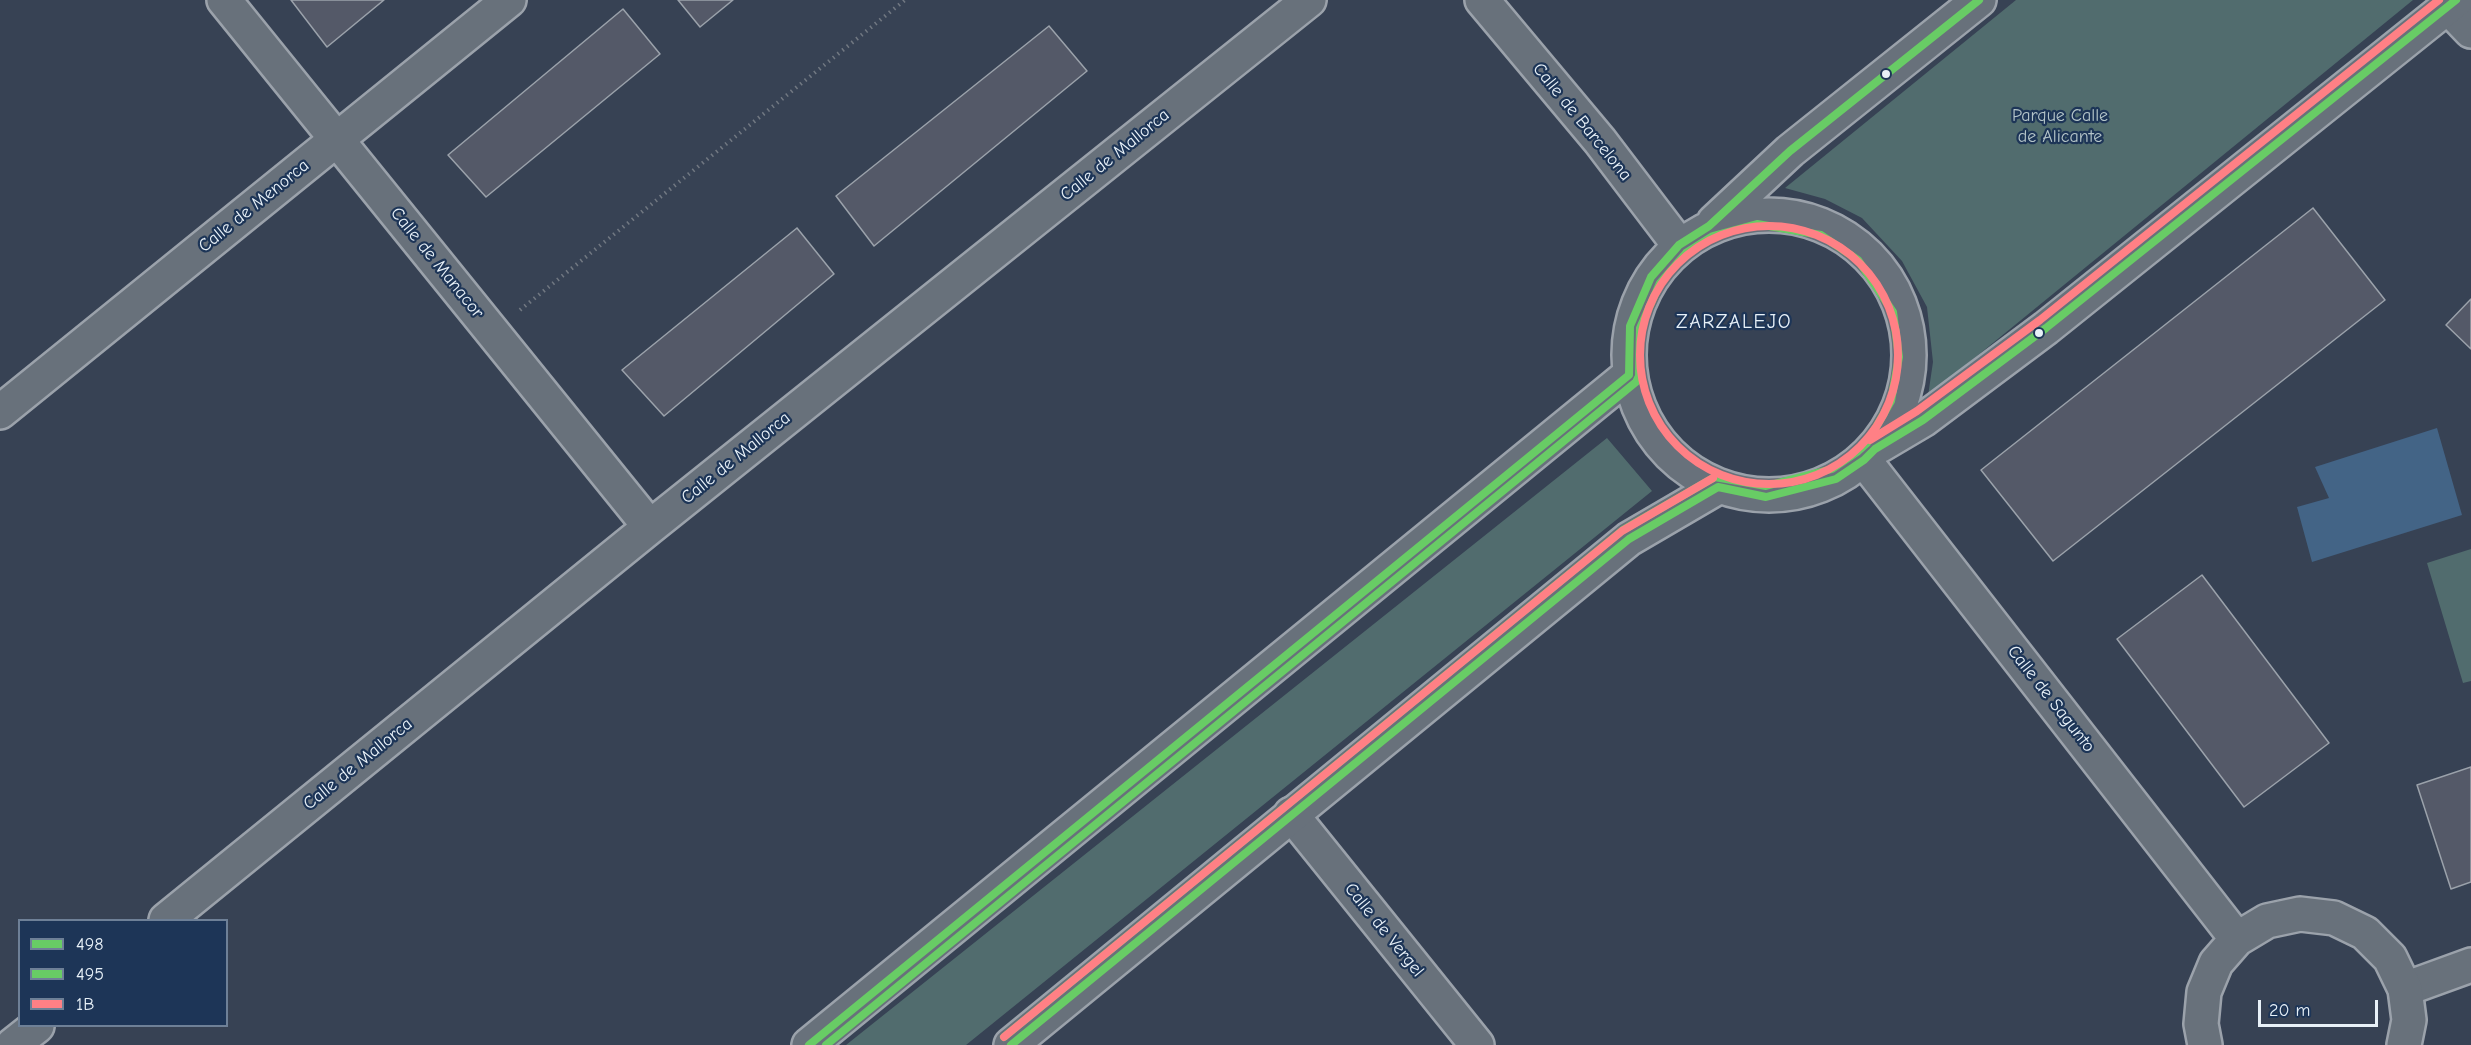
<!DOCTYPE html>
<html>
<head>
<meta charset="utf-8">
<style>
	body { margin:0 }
	#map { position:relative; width:2471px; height:1045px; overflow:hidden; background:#374254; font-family:"Comic Neue",sans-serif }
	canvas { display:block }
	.legend { position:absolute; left:18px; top:919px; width:210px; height:108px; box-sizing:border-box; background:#1d3557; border:2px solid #6e8097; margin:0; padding:8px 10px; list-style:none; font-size:18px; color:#e8f1f8 }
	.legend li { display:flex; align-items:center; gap:12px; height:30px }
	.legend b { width:30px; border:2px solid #6e8097 }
	.scale { position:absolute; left:2258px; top:1000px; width:120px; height:27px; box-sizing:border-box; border:3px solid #e8f1f8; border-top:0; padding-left:8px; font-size:18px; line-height:21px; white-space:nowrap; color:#e8f1f8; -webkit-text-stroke:4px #1d3557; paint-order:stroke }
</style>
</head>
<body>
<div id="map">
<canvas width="2471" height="1045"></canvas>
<ul class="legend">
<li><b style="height:8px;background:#68cc65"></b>498</li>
<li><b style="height:8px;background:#68cc65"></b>495</li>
<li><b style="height:8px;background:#ff8085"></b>1B</li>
</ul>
<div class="scale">20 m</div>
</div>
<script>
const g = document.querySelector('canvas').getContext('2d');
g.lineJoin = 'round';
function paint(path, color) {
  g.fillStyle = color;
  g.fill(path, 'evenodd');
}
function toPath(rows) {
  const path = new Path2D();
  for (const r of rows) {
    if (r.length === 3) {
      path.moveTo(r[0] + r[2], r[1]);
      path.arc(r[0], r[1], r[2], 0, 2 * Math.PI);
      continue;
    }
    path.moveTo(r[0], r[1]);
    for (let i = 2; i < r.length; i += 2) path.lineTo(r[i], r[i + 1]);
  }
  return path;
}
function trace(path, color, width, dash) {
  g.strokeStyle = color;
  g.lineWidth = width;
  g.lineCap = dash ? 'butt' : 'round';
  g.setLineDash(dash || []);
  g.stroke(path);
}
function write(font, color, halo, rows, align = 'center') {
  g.font = font + ' "Comic Neue",sans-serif';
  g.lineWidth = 4.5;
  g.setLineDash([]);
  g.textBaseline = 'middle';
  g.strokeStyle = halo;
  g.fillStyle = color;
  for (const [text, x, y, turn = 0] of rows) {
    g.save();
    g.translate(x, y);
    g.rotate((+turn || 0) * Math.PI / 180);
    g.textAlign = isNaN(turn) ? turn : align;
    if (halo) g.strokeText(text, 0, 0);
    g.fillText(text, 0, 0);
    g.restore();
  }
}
const green = toPath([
	[2016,0,2413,0,1928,396,1933,362,1927,307,1902,261,1862,218,1825,199,1785,188],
	[1607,438,1652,491,966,1045,846,1045],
	[2471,549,2471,681,2463,683,2427,563]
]);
const water = toPath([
	[2437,428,2462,515,2312,562,2297,507,2329,498,2315,467]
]);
const building = toPath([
	[291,0,384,0,327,47,291,0],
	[678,0,733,0,700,27,678,0],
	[623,9,660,54,486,197,448,155,623,9],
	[1049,26,1087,71,874,246,836,196,1049,26],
	[2313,208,2385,300,2053,561,1981,470,2313,208],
	[797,228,834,274,664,416,622,370,797,228],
	[2471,299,2471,349,2446,325,2471,299],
	[2202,575,2329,743,2244,807,2117,639,2202,575],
	[2471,767,2471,882,2451,889,2417,785,2471,767]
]);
const path = toPath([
	[520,310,905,0]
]);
const minor = toPath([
	[224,0,650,527],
	[2448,7,2471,31],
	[0,412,509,0],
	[1291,814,1477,1045],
	[166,920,650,527,1309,0],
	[2405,989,2471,965],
	[13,1045,37,1026]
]);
const tertiary = toPath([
	[1482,0,1600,141,1679,245],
	[1769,355,140],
	[1714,222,1790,151,1979,0],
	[1879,446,1923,420,2046,328,2456,0],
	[1864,460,2237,939],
	[809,1045,1629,375],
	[1011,1045,1629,539,1718,487],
	[2205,1045,2201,1024,2204,992,2216,963,2237,939,2267,921,2300,914,2334,918,2365,933,2390,958,2405,989,2409,1020,2404,1045]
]);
const bus1 = toPath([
	[809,1045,1629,375,1630,326,1651,277,1679,245,1709,226,1790,151,1979,0],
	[1011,1045,1629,539,1718,487,1766,497,1836,479,1864,460,1875,449,1923,420,2046,328,2456,0]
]);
const bus2 = toPath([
	[826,1045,1636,382,1639,376,1640,328,1660,283,1686,253,1713,236,1757,224,1821,235,1858,260,1893,312,1899,357,1891,401,1867,443,1857,452,1832,469,1766,486,1715,477,1623,530,1004,1037]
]);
const bus3 = toPath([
	[1769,355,129],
	[1870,440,1917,411,2040,320,2439,0],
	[1004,1037,1622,531,1713,478]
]);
const markers = [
	[1886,74,5,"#e8f1f8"],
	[2039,333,5,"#e8f1f8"]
];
const parkNames = [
	["Parque Calle",2060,116],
	["de Alicante",2060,137]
];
const streetNames = [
	["Calle de Barcelona",1582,122,51],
	["Calle de Mallorca",1115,155,-39],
	["Calle de Menorca",254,206,-39],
	["Calle de Manacor",437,263,51],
	["Calle de Mallorca",736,458,-39],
	["Calle de Sagunto",2051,699,52],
	["Calle de Mallorca",358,764,-39],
	["Calle de Vergel",1384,930,51]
];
const neighbourhoodNames = [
	["ZARZALEJO",1734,322]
];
paint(green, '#516c6e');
paint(water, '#436486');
paint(building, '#545968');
trace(building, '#9ba2ab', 1.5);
trace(minor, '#9ba2ab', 38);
trace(tertiary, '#9ba2ab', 38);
trace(path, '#717882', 4, [1.5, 4.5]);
trace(minor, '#68717b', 33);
trace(tertiary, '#68717b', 33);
trace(bus1, '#68cc65', 8);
trace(bus2, '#68cc65', 8);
trace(bus3, '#ff8085', 8);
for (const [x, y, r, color] of markers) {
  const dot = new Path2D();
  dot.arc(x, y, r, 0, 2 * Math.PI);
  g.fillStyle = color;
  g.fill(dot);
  trace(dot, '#1d3557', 2);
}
write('18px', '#b5c5c9', '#1d3557', parkNames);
write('18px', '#e8f1f8', '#1d3557', streetNames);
g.letterSpacing = '1.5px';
write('20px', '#e8f1f8', '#1d3557', neighbourhoodNames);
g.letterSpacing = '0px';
</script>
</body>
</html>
